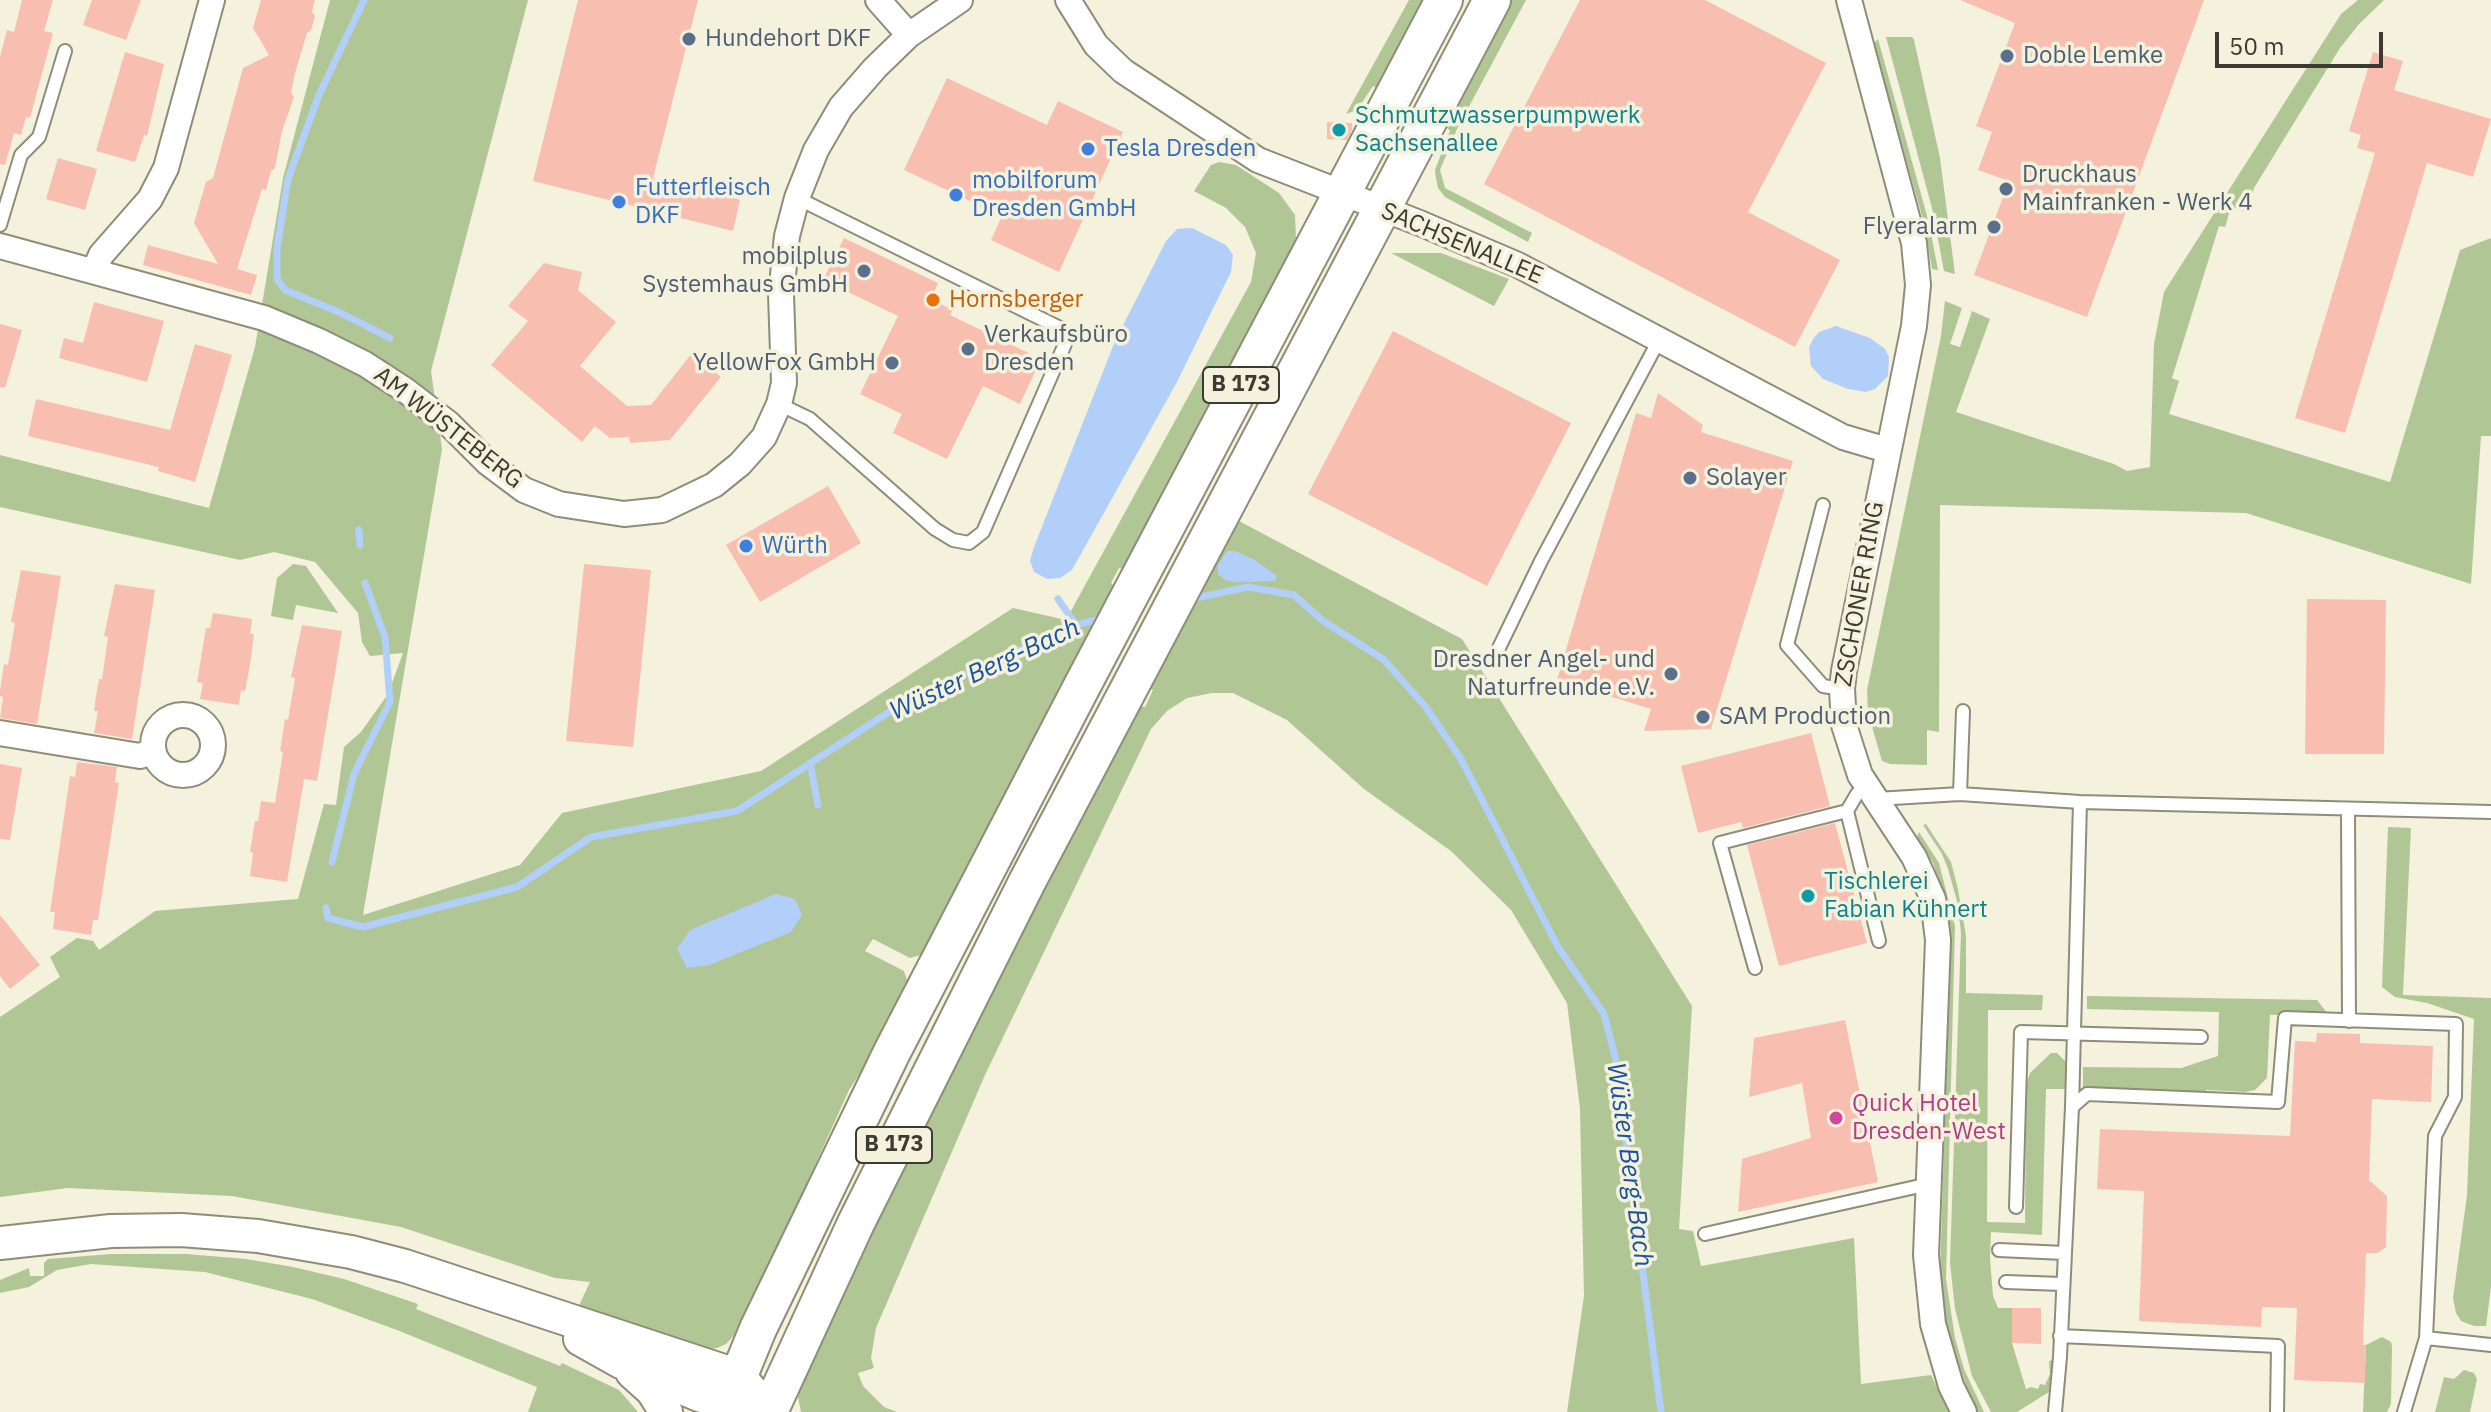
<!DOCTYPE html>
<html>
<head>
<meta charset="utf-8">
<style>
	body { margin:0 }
	#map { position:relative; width:2491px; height:1412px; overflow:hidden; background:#f4f1dc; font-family:"IBM Plex Sans",sans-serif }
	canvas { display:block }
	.scale { position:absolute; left:2215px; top:32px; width:168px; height:36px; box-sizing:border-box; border:4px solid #3c3a32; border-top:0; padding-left:10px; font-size:24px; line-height:28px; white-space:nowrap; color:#3c3a32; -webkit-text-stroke:6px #f4f1dc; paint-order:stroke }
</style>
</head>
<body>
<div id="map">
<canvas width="2491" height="1412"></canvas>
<div class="scale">50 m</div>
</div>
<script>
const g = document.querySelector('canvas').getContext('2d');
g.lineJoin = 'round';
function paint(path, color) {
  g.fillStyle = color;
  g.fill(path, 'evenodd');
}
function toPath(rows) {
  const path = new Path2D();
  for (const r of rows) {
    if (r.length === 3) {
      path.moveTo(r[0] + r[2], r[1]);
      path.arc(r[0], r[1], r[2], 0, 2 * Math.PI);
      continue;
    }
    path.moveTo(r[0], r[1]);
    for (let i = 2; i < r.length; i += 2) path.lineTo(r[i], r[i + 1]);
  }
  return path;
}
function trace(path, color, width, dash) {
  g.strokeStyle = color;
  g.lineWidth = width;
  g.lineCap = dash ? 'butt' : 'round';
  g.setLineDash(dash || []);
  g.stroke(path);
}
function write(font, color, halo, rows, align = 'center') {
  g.font = font + ' "IBM Plex Sans",sans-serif';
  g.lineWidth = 7;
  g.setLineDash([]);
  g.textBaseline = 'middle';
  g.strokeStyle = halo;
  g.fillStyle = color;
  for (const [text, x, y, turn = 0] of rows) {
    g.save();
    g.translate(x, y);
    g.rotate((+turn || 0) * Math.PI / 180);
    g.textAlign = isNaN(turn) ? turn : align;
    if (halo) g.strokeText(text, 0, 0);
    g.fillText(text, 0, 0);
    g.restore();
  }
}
const green = toPath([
	[330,0,528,0,431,371,442,449,363,915,520,865,562,813,761,771,1013,608,1066,620,1251,282,1256,253,1245,227,1226,208,1194,191,1211,165,1219,162,1236,165,1279,193,1295,215,1296,238,1292,252,1129,570,1119,568,1111,583,1114,586,925,954,910,958,873,939,865,951,904,971,908,983,908,999,849,1090,741,1328,726,1344,717,1348,704,1350,577,1310,590,1282,555,1278,401,1227,232,1196,68,1188,0,1197,0,1017,60,977,50,957,77,938,93,941,99,950,155,911,298,899,324,804,336,805,344,747,361,732,388,694,403,653,370,656,362,642,358,613,315,562,274,552,240,560,0,507,0,455,209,508,255,347,283,178],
	[1409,0,1431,0,1383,91,1373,86,1357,110,1346,114],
	[1506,0,1526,0,1457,129,1440,170,1445,188,1532,233,1528,242,1445,197,1438,188,1436,179,1435,170,1450,131,1442,122],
	[2358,0,2384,0,2359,24,2340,48,2254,188,2247,212,2231,207,2225,227,2219,226,2172,378,2179,381,2169,414,2390,482,2460,250,2491,238,2491,436,2481,436,2471,584,2246,513,1940,505,1939,732,1927,730,1927,765,1890,764,1882,761,1868,713,1867,690,1941,336,1945,301,1962,308,1950,344,1960,347,1972,311,1990,319,1956,412,2114,464,2127,471,2150,467,2154,344,2164,292,2341,14],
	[1886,37,1912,37,1914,40,1940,158,1955,274,1944,271,1932,208],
	[1878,39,1929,223,1938,270,1936,270,1932,269,1924,223,1873,44],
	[1391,253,1441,253,1509,279,1494,306],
	[1237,520,1462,639,1692,1006,1679,1229,1693,1231,1701,1266,1854,1238,1861,1384,1931,1375,1949,1412,1567,1412,1584,1296,1580,1109,1567,1003,1511,910,1451,851,1364,789,1287,720,1233,693,1212,693,1187,698,1167,711,1151,729,985,1075,876,1328,871,1358,874,1368,858,1373,863,1386,884,1407,897,1412,801,1412,798,1397,800,1389,908,1157,1134,705,1145,707,1153,690,1150,688],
	[293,564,306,566,338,613,296,605,293,620,271,616,277,578],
	[1926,824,1951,862,1958,889,1966,936,1966,993,2043,995,2042,1010,1988,1010,1987,1222,2025,1223,2026,1085,2030,1073,2051,1053,2057,1053,2067,1063,2067,1089,2046,1089,2042,1235,1991,1232,1990,1259,1993,1296,1998,1308,2012,1308,2012,1343,2026,1389,2031,1387,2038,1389,2040,1384,2045,1385,2050,1374,2049,1361,2054,1360,2054,1376,2049,1392,2017,1412,1991,1412,1972,1376,1955,1309,1950,1263,1961,932,1957,901,1948,869,1942,854,1923,825],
	[2388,827,2411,828,2403,995,2491,998,2491,1286,2486,1326,2474,1326,2461,1321,2456,1313,2453,1298,2467,1195,2474,1019,2427,1003,2395,997,2382,987],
	[1919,832,1939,863,1955,926,1946,1279,1955,1338,1964,1369,1984,1412,1977,1412,1972,1402,1948,1335,1940,1272,1951,933,1948,911,1933,863,1916,839],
	[2087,996,2317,1000,2328,1014,2270,1015,2267,1078,2255,1090,2245,1092,2207,1090,2199,1094,2083,1090,2083,1067,2181,1068,2218,1056,2219,1012,2087,1009],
	[111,1254,186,1254,246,1259,293,1267,344,1279,418,1304,416,1309,560,1366,562,1363,619,1390,638,1412,528,1412,537,1387,397,1330,312,1299,205,1272,91,1264,57,1270,29,1287,0,1293,0,1280,29,1268,30,1276,44,1276,44,1263,48,1259],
	[2382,1337,2391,1342,2392,1346,2391,1404,2387,1412,2363,1412,2366,1345],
	[2464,1370,2474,1373,2477,1379,2470,1412,2435,1412,2444,1377,2454,1379]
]);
const water = toPath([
	[1192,228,1226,245,1233,255,1231,272,1177,382,1072,570,1060,578,1047,579,1034,572,1030,561,1034,547,1115,341,1166,241,1177,229],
	[1836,326,1870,338,1885,349,1889,357,1888,376,1875,389,1866,392,1848,389,1823,379,1811,366,1809,348,1813,339,1819,332],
	[1227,551,1235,551,1255,560,1277,576,1275,581,1234,582,1225,580,1218,574,1218,565],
	[776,894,795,899,802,915,791,932,709,965,687,968,677,949,690,930]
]);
const stream = toPath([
	[364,0,319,95,288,179,277,249,277,279,285,290,339,312,390,338],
	[359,530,360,545],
	[1058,599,1076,625],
	[1191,599,1248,587,1294,595,1323,621,1383,659,1425,706,1461,759,1558,947,1604,1014,1622,1084,1627,1149,1661,1412],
	[810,763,818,805],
	[332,862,354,774,390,702,385,637,365,583],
	[326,908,328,918,363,927,517,887,591,837,737,811,912,697,1076,625,1104,618]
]);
const building = toPath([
	[22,0,53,0,44,31,53,33,30,118,26,117,21,135,14,133,5,165,0,164,0,57,7,30,14,32],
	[92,0,141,0,126,40,83,25],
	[261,0,315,0,312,12,315,16,311,30,307,33,295,73,291,93,294,97,282,131,275,168,271,171,266,190,262,189,237,269,257,275,251,295,143,265,148,245,218,264,194,223,206,182,213,178,243,68,269,55,253,28],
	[578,0,698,0,653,178,713,193,720,188,723,195,740,200,733,231,533,181],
	[1580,0,1705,0,1826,63,1748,212,1840,260,1795,347,1484,184],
	[1960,0,2204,0,2087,317,1974,275,2009,181,1978,170,1992,132,1976,126,2015,23],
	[125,52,164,64,147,136,144,135,135,162,96,151],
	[2373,52,2403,61,2394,90,2491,119,2473,177,2427,163,2345,433,2295,418,2375,153,2357,148,2361,135,2349,131],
	[947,78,1047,125,1058,101,1123,132,1059,272,991,240,1002,216,904,170],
	[1327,122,1352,123,1352,130,1347,140,1327,139],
	[58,158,97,169,85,210,46,199],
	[844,238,938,283,931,299,953,310,950,315,1041,359,1020,404,983,386,947,459,893,433,902,414,860,394,898,316,823,280],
	[544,263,582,272,578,290,616,322,580,366,627,406,651,405,692,353,721,377,670,440,630,443,629,437,610,438,595,426,582,442,491,365,528,321,508,306],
	[94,302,164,321,147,382,59,358,64,338,83,343],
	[0,324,22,330,5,388,0,387],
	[1393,331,1571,423,1487,586,1308,494],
	[195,344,232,355,195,482,158,471,159,467,28,436,36,399,170,430],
	[1658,393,1703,425,1701,432,1793,461,1711,729,1644,731,1651,709,1557,680,1636,413,1651,418],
	[828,486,861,543,760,602,726,545],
	[584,564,651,570,633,747,566,741],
	[21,570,61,576,37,724,0,718,3,697,0,696,0,691,4,664,8,665,15,623,11,622],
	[115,584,155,590,132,739,94,733,98,711,94,711,96,696,99,679,102,679,108,637,104,636],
	[2307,599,2386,600,2384,754,2305,754],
	[213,613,252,619,250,634,254,634,250,665,245,691,241,690,239,705,200,699,203,683,197,682,206,628,210,628],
	[302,625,342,631,317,781,304,779,287,882,250,876,253,853,250,852,255,821,258,821,261,801,275,803,283,752,280,751,285,719,288,720,295,678,291,677],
	[1811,733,1830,806,1743,828,1741,822,1698,833,1681,766],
	[77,762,117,767,115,782,119,783,98,920,93,920,91,935,53,929,55,912,50,912,70,776,75,777],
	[0,764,22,768,10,840,0,839],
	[1835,823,1867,943,1779,966,1747,845],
	[0,915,40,965,10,989,0,976],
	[1845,1020,1878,1182,1738,1212,1742,1159,1811,1138,1802,1083,1749,1097,1754,1038],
	[2317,1033,2360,1034,2360,1043,2433,1046,2431,1102,2372,1099,2369,1180,2387,1196,2386,1247,2378,1253,2366,1253,2363,1345,2366,1345,2365,1383,2294,1380,2297,1308,2262,1307,2261,1327,2139,1321,2144,1191,2097,1189,2100,1129,2290,1136,2295,1041,2316,1042],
	[2012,1308,2041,1308,2041,1344,2012,1343]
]);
const service = toPath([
	[0,225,21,155,39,137,65,51],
	[779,404,810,419,935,529,953,540,969,543,983,532,1065,344,1062,329,797,198],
	[1823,505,1787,645,1823,686,1842,689],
	[1497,652,1541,561,1659,340],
	[1867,786,1857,794,1847,811,1879,941],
	[1960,794,1963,711],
	[1876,799,1960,794,2080,802,2491,812],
	[2348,810,2349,1021],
	[1755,968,1720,843,1847,811],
	[2072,1107,2080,802],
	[2016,1207,2021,1032,2201,1037],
	[1705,1234,1929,1184],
	[1999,1250,2064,1253],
	[2006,1282,2062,1284],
	[2060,1336,2278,1346,2277,1412],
	[2055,1412,2060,1357,2072,1107,2087,1094,2278,1102,2285,1018,2456,1024,2455,1097,2435,1136,2426,1338,2491,1345],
	[2404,1412,2426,1338]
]);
const minor = toPath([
	[878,0,909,35],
	[1068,0,1096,45,1123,71,1258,160,1422,224,1518,265,1843,437,1887,450],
	[1849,0,1914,243,1918,285,1914,326,1844,671,1842,689,1844,725,1860,775,1914,857,1933,899,1938,940,1926,1255,1933,1324,1951,1386,1964,1412],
	[0,246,264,318,319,341,365,364,405,390,448,423,488,463,524,490,559,504,624,514,662,510,714,485,740,464,764,437,779,404,784,383,781,294,787,236,797,198,816,150,841,107,875,68,909,35,960,0],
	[94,271,101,255,150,199,166,168,212,0],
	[183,745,30],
	[0,733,140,756,153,751]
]);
const secondary = toPath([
	[0,1243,111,1231,181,1230,258,1236,351,1252,405,1266,739,1376,769,1412],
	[580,1339,621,1362,699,1395,727,1405,750,1409],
	[632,1372,652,1390,666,1412]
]);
const primary = toPath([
	[724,1412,758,1329,892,1052,1082,686,1444,0],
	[769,1412,856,1223,1027,882,1492,0]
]);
const markers = [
	[689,39,8,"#5c6f8a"],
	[2007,56,8,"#5c6f8a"],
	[1339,130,8,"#0f9aa8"],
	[1088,149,8,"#3f7fe0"],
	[2006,189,8,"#5c6f8a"],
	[956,195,8,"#3f7fe0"],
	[619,202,8,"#3f7fe0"],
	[1994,227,8,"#5c6f8a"],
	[864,271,8,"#5c6f8a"],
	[933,300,8,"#e8710a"],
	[968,349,8,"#5c6f8a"],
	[892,363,8,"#5c6f8a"],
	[1690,478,8,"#5c6f8a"],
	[746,546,8,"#3f7fe0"],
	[1671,674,8,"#5c6f8a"],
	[1703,717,8,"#5c6f8a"],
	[1808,896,8,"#0f9aa8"],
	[1836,1118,8,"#d1479c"]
];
const shields = [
	[1241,385,76],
	[894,1145,76]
];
const shieldNames = [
	["B 173",1241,385],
	["B 173",894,1145]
];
const serviceNames = [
	["Hundehort DKF",705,39],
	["Doble Lemke",2023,56],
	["Druckhaus",2022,175],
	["Mainfranken - Werk 4",2022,203],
	["Flyeralarm",1978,227,"right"],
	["mobilplus",848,257,"right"],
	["Systemhaus GmbH",848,285,"right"],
	["Verkaufsbüro",984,335],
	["Dresden",984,363],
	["YellowFox GmbH",876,363,"right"],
	["Solayer",1706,478],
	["Dresdner Angel- und",1655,660,"right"],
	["Naturfreunde e.V.",1655,688,"right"],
	["SAM Production",1719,717]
];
const cultureNames = [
	["Schmutzwasserpumpwerk",1355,116],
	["Sachsenallee",1355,144],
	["Tischlerei",1824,882],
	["Fabian Kühnert",1824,910]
];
const shopNames = [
	["Tesla Dresden",1104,149],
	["mobilforum",972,181],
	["Dresden GmbH",972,209],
	["Futterfleisch",635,188],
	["DKF",635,216],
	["Würth",762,546]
];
const streetNames = [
	["SACHSENALLEE",1462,244,23],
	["AM WÜSTEBERG",448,428,38],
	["ZSCHONER RING",1860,594,-80]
];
const foodNames = [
	["Hornsberger",949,300]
];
const hotelNames = [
	["Quick Hotel",1852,1104],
	["Dresden-West",1852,1132]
];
const waterNames = [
	["Wüster Berg-Bach",985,670,-25],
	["Wüster Berg-Bach",1629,1165,82]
];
paint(green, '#b0c795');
paint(water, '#b2cffa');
trace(stream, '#b2cffa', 7);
paint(building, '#f8bfb1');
trace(service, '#8f8c79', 16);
trace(minor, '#8f8c79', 28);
trace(secondary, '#8f8c79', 36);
trace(primary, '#8f8c79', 40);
trace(service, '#fff', 12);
trace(minor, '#fff', 24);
trace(secondary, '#fff', 32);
trace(primary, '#fff', 36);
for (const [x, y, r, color] of markers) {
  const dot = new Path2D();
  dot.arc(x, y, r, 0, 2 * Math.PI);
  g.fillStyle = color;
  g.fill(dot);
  trace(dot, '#f4f1dc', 3);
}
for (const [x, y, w] of shields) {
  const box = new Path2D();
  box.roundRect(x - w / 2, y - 18, w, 36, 6);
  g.fillStyle = '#f4f1dc';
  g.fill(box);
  trace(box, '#3c3a32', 2);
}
write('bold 22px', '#3c3a32', null, shieldNames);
write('24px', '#4e5e75', '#f4f1dc', serviceNames, 'left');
write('24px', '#0d838f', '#f4f1dc', cultureNames, 'left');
write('24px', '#366cbe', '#f4f1dc', shopNames, 'left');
write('24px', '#3c3a32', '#f4f1dc', streetNames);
write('24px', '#c56008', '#f4f1dc', foodNames, 'left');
write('24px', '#b23c85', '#f4f1dc', hotelNames, 'left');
write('italic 26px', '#1951a3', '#f4f1dc', waterNames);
</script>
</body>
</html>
